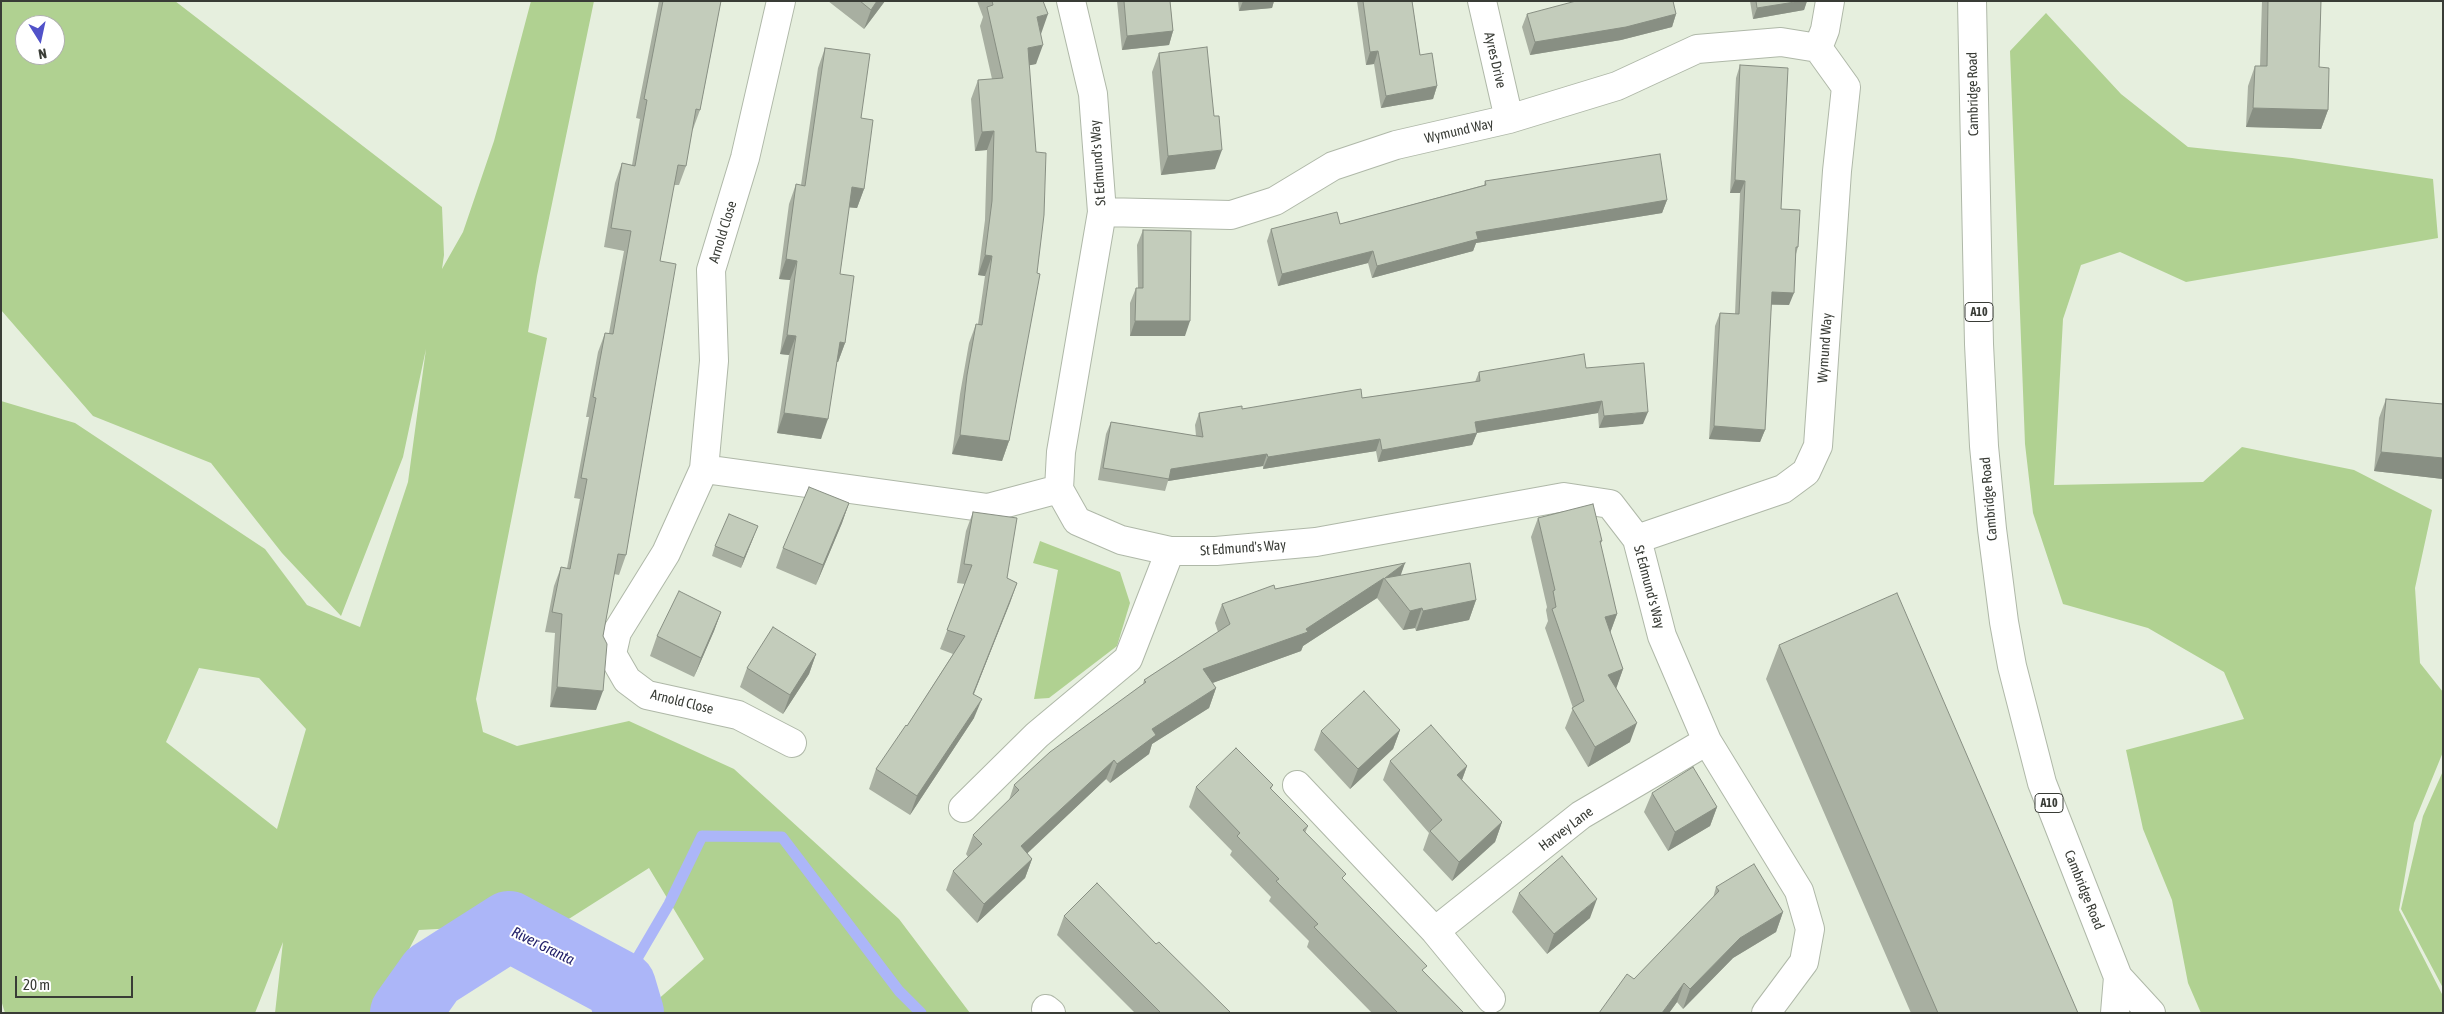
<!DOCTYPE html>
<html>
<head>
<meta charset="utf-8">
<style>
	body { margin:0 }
	#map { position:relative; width:2444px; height:1014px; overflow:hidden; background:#e6efde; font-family:"Asap Condensed",sans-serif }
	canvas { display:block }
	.frame { position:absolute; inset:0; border:2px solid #393c36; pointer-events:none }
	.north { position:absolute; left:15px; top:15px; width:50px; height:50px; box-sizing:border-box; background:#fff; border:1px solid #b0b1af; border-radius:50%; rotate:170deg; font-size:14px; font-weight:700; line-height:20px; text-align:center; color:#393c36 }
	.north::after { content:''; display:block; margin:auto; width:18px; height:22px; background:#5152c9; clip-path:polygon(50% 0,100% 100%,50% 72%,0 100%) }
	.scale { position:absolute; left:15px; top:976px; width:118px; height:22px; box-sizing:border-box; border:2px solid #393c36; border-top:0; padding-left:6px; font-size:15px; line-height:18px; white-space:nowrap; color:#393c36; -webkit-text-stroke:4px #fff; paint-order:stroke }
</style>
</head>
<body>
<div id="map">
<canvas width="2444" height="1014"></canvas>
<div class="frame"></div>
<div class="north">N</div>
<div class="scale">20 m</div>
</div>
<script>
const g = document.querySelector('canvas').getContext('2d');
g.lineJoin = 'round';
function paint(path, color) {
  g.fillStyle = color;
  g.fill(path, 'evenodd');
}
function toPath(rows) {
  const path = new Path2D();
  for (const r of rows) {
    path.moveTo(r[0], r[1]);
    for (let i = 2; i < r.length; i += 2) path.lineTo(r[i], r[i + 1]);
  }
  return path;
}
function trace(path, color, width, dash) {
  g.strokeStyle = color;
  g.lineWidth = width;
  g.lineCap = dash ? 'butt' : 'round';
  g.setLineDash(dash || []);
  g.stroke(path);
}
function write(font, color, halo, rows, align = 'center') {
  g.font = font + ' "Asap Condensed",sans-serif';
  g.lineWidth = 4;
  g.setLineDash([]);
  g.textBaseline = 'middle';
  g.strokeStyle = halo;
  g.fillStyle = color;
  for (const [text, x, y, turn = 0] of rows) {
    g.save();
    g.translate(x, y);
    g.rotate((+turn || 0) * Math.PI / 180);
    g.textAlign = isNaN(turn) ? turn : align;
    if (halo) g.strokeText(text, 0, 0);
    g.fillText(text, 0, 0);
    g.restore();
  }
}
const green = toPath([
	[1,1,175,1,442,207,444,255,442,269,463,232,494,141,531,1,594,1,537,276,528,332,547,338,476,699,483,732,517,746,629,721,734,769,899,919,970,1013,618,1013,655,1002,704,959,649,868,564,922,419,930,376,1013,275,1013,283,942,255,1013,5,1013,1,1000,1,401,75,423,265,549,307,605,360,627,408,482,426,349,403,457,341,616,282,553,211,463,93,416,1,310],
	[25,25,55,25,55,55,25,55],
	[199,668,259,678,306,729,277,829,166,742],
	[2046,13,2121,94,2188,147,2292,158,2433,179,2438,238,2186,282,2120,252,2081,265,2063,319,2054,485,2203,482,2242,447,2354,470,2432,510,2415,588,2420,663,2443,692,2443,752,2414,823,2399,910,2443,996,2443,1013,2201,1013,2188,983,2172,900,2143,829,2126,750,2244,719,2224,672,2148,628,2063,604,2033,513,2025,444,2010,51],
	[1040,541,1120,572,1130,603,1117,646,1049,698,1034,699,1058,570,1033,563],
	[2443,771,2443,988,2401,909,2423,816]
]);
const stream = toPath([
	[621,986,669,904,702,836,782,837,899,991,921,1013]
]);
const river = toPath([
	[405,1013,432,975,509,926,621,986,629,1013]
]);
const minor = toPath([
	[781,1,745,158,711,270,714,361,704,469,666,553,617,632,612,654,627,680,647,695,738,715,792,743],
	[1071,1,1093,94,1102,212,1061,452,1059,489,1077,521,1121,540,1170,551,1216,551,1316,542,1564,497,1610,504,1637,539,1662,636,1707,741,1799,891,1810,929,1804,962,1766,1013],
	[1482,1,1509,119],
	[1818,48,1825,30,1830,1],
	[1102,212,1231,215,1275,201,1333,166,1396,145,1509,119,1617,86,1697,49,1781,42,1818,48,1846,87,1837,171,1818,446,1806,472,1783,489,1637,539],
	[704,469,988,508,1059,489],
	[1297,785,1435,931,1491,999],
	[963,808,1037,735,1128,659,1170,551],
	[1435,931,1581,815,1707,741],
	[1046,1009,1051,1013]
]);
const trunk = toPath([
	[1972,1,1979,344,1984,446,1992,529,2004,622,2012,666,2042,783,2118,977,2151,1013],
	[2115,1013,2118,977]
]);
const wall = toPath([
	[659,1,721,1,700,110,693,129,692,129,686,166,679,185,674,185,660,261,626,555,619,575,614,574,603,636,596,710,550,707,555,633,545,632,554,586,561,567,567,568,580,499,574,498,589,417,586,417,598,352,605,333,609,333,624,251,604,247,615,183,622,163,632,165,640,119,636,118],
	[828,1,885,1,864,29],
	[977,1,1043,1,1041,34,1036,64,1029,65,1009,441,1002,461,952,454,960,394,969,343,976,324,978,324,985,276,978,275,985,220,987,150,975,151,971,99,978,80,992,79,980,26,983,17],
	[1117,1,1170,1,1173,31,1169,45,1122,50],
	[1238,1,1274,1,1272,8,1239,11],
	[1357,1,1412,1,1420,55,1437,86,1433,99,1381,108,1374,64,1366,65],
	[1750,1,1807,1,1804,10,1753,19],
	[2262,1,2321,1,2319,67,2328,110,2321,129,2246,127,2248,86,2255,66,2260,66],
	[1527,14,1676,14,1672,27,1621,40,1530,55,1522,27],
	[825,48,861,118,864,189,857,208,849,207,840,274,845,343,838,362,837,362,821,439,777,433,789,355,780,354,790,280,779,279,789,204,796,184,801,185,818,68],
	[1159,53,1215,169,1161,175,1152,72],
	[1740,65,1781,209,1798,247,1796,254,1789,305,1771,305,1765,430,1760,442,1709,439,1715,326,1720,313,1735,314,1740,193,1730,193,1736,78],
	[1485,181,1667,200,1662,213,1476,243,1473,251,1372,278,1368,263,1278,286,1267,241,1271,229,1340,224,1484,185],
	[1143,230,1185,336,1130,336,1130,303,1136,288,1138,288,1137,245],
	[1586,368,1643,424,1599,428,1598,413,1477,433,1472,445,1378,462,1376,451,1263,469,1263,466,1168,481,1165,491,1098,480,1106,434,1111,422,1196,436,1195,425,1199,413,1362,398,1404,392,1475,382,1479,372],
	[2386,399,2443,404,2443,479,2374,471,2379,418],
	[849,503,842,523,816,585,776,568,783,548],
	[973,512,1007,578,1017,583,974,694,974,718,910,815,869,789,876,769,907,726,953,654,940,649,965,584,957,583,966,531],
	[1538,518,1602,541,1600,545,1617,614,1610,633,1623,669,1616,688,1630,742,1588,767,1565,728,1573,708,1545,628,1548,621,1546,610,1547,607,1531,537],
	[754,536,741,568,712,556,715,546],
	[1405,563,1400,575,1476,600,1469,620,1416,631,1415,628,1403,630,1377,598,1303,646,1301,651,1212,683,1216,688,1209,708,1152,744,1149,754,1110,783,1106,779,1027,853,1032,859,1025,878,977,923,946,890,953,871,968,857,966,854,973,835,1009,800,1014,785,1143,684,1144,680,1218,632,1215,623,1222,604,1275,589],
	[721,612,714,631,694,677,650,656,657,636],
	[1779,645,2078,1013,1911,1013,1766,679],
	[816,654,809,674,783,714,740,687,747,668],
	[1400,730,1393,749,1350,789,1314,750,1321,731],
	[1390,761,1467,766,1462,780,1502,822,1495,842,1452,881,1423,850,1429,833,1383,780],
	[1273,785,1271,789,1308,826,1305,833,1344,880,1425,973,1464,1013,1372,1013,1307,947,1309,941,1269,901,1271,897,1230,855,1232,851,1189,807,1196,787],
	[1652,793,1717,807,1710,826,1668,851,1644,812],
	[1716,887,1783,912,1776,932,1733,958,1683,1009,1677,1002,1669,1013,1599,1013,1634,979,1713,898],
	[1519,893,1590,918,1547,954,1512,912],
	[1064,916,1156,944,1231,1013,1135,1013,1057,935]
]);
const shadedWall = toPath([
	[877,1,885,1,864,29,871,10],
	[1243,1,1274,1,1272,8,1239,11],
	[1801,1,1807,1,1804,10,1753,19,1757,8],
	[1048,14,1041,34,1037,17],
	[1676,14,1672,27,1621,40,1530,55,1535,42],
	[1173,31,1169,45,1122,50,1127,36],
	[1043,45,1036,64,1021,67,1028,48],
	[1378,51,1374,64,1366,65,1370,52],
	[1437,86,1433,99,1381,108,1386,96],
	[2253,108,2328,110,2321,129,2246,127],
	[994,131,987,150,975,151,982,132],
	[1222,150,1215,169,1161,175,1168,156],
	[1735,180,1745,181,1740,193,1730,193],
	[852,187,864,189,857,208,844,207],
	[1667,200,1662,213,1476,243,1473,251,1372,278,1377,266,1476,232],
	[1373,251,1368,263,1278,286,1282,274],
	[985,255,992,256,985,276,978,275],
	[786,259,797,261,790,280,779,279],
	[1772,292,1794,293,1789,305,1768,304],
	[1135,321,1190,321,1185,336,1130,336],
	[787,335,796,336,789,355,780,354],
	[840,342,845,343,838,362,833,361],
	[1602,401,1598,413,1470,434,1475,422],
	[1648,412,1643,424,1599,428,1604,416],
	[784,413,828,419,821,439,777,433],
	[1714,426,1765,430,1760,442,1709,439],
	[1477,433,1472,445,1378,462,1382,450],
	[960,435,1009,441,1002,461,952,454],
	[1380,439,1376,451,1263,469,1268,457],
	[2381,452,2443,458,2443,479,2374,471],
	[1267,454,1263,466,1168,481,1171,469],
	[849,503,842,523,816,585,823,565],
	[758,526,754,536,741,568,744,558],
	[1405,563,1398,583,1385,578],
	[1384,578,1377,598,1303,646,1301,651,1196,689,1203,669,1306,629],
	[1017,583,1010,603,966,713,973,694],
	[1476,600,1469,620,1416,631,1423,611],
	[1422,608,1415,628,1403,630,1410,611],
	[721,612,714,631,694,677,701,658],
	[1617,614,1610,633,1605,617],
	[816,654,809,674,783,714,790,695],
	[1623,669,1616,689,1608,675],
	[557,687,603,691,596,710,550,707],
	[1216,688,1209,708,1152,744,1149,754,1110,783,1117,764,1152,729],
	[982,699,974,718,910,815,917,796],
	[1637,723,1630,742,1588,767,1595,747],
	[1400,730,1393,749,1350,789,1358,769],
	[1114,760,1106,779,1014,866,1021,846],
	[1467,766,1460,785,1457,775],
	[1717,807,1710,826,1668,851,1675,832],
	[1502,822,1495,842,1452,881,1459,862],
	[1032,859,1025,878,977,923,984,904],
	[1597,899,1590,918,1547,954,1554,934],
	[1783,912,1776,932,1733,958,1683,1009,1690,989,1740,938],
	[1684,983,1677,1002,1669,1013,1662,1013]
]);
const building = toPath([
	[663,1,721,1,700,110,696,109,686,166,678,165,660,261,676,264,626,555,618,554,603,636,607,644,603,691,557,687,562,614,552,612,561,567,570,569,587,479,581,478,596,398,593,397,605,333,613,334,631,231,611,228,622,163,635,166,647,100,644,99,663,1],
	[860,1,877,1,871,10,860,1],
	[992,1,1043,1,1048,14,1037,17,1043,45,1028,48,1036,152,1046,153,1044,215,1037,273,1040,274,1009,441,960,435,967,375,976,324,982,325,992,256,985,255,992,201,994,131,982,132,978,80,1003,78,987,7,993,5,992,1],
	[1124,1,1170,1,1173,31,1127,36,1124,1],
	[1363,1,1412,1,1420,55,1432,53,1437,86,1386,96,1378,51,1370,52,1363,1],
	[1576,1,1673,1,1676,14,1626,27,1535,42,1527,14,1576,1],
	[1756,1,1801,1,1757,8,1756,1],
	[2268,1,2321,1,2319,67,2329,68,2328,110,2253,108,2255,66,2267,66,2268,1],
	[1207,47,1214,116,1219,116,1222,150,1168,156,1159,53,1207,47],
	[825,48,870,54,861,118,873,120,864,189,852,187,840,274,854,276,845,343,840,342,828,419,784,413,796,336,787,335,797,261,786,259,796,184,805,186,825,48],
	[1740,65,1788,68,1781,209,1800,210,1798,247,1796,247,1794,293,1772,292,1765,430,1714,426,1720,313,1739,314,1745,181,1735,180,1740,65],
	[1660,154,1667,200,1476,232,1478,239,1377,266,1373,251,1282,274,1271,229,1337,212,1340,224,1486,185,1485,181,1660,154],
	[1143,230,1191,231,1190,321,1135,321,1136,288,1143,288,1143,230],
	[1584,354,1586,368,1644,363,1648,412,1604,416,1602,401,1475,422,1477,433,1382,450,1380,439,1268,457,1267,454,1171,469,1169,479,1103,468,1111,422,1203,437,1199,413,1242,406,1242,409,1361,389,1362,398,1404,392,1480,381,1479,372,1584,354],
	[2386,399,2443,404,2443,458,2381,452,2386,399],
	[809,487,849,503,823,565,783,548,809,487],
	[1593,504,1602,541,1600,541,1617,614,1605,617,1623,669,1608,675,1637,723,1595,747,1572,708,1584,701,1552,609,1556,607,1553,591,1555,590,1538,518,1593,504],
	[973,512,1017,518,1007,578,1017,583,973,694,982,699,917,796,876,769,906,725,907,726,965,636,947,630,972,565,964,564,973,512],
	[729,514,758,526,744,558,715,546,729,514],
	[1405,563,1385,578,1470,563,1476,600,1423,611,1422,608,1410,611,1384,578,1306,629,1308,632,1203,669,1216,688,1152,729,1156,735,1117,764,1114,760,1021,846,1032,859,984,904,953,871,982,844,973,835,1019,790,1014,785,1050,752,1146,682,1144,680,1230,624,1222,604,1274,585,1275,589,1405,563],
	[679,591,721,612,701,658,657,636,679,591],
	[1897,593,2078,1013,1938,1013,1779,645,1897,593],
	[773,627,816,654,790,695,747,668,773,627],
	[1364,691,1400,730,1358,769,1321,731,1364,691],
	[1431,725,1467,766,1457,775,1502,822,1459,862,1430,831,1442,820,1390,761,1431,725],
	[1236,748,1273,785,1270,788,1308,826,1303,830,1346,874,1342,878,1427,966,1422,970,1464,1013,1398,1013,1314,927,1318,924,1276,881,1279,879,1237,836,1240,833,1196,787,1236,748],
	[1693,767,1717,807,1675,832,1652,793,1693,767],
	[1562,856,1597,899,1554,934,1519,893,1562,856],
	[1754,864,1783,912,1740,938,1690,989,1684,983,1662,1013,1599,1013,1627,974,1634,979,1719,891,1716,887,1754,864],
	[1097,883,1156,944,1159,942,1231,1013,1161,1013,1064,916,1097,883]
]);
const shields = [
	[1979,312,28],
	[2049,803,28]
];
const shieldNames = [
	["A10",1979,312],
	["A10",2049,803]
];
const streetNames = [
	["Ayres Drive",1495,60,77],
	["Cambridge Road",1973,94,-91],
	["Wymund Way",1459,131,-13],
	["St Edmund's Way",1098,163,-94],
	["Arnold Close",723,232,-73],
	["Wymund Way",1825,348,-86],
	["Cambridge Road",1989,499,-95],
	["St Edmund's Way",1243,548,-4],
	["St Edmund's Way",1649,587,75],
	["Arnold Close",682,702,14],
	["Harvey Lane",1566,829,-37],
	["Cambridge Road",2084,890,68]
];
const waterNames = [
	["River Granta",543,946,26]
];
paint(green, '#b0d191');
trace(stream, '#acb6f8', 11);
trace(river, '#acb6f8', 70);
trace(minor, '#afb8a8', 30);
trace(trunk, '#afb8a8', 30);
trace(minor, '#fff', 28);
trace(trunk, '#fff', 28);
paint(wall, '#a8afa1');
paint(shadedWall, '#888f83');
paint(building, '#c3ccbb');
trace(building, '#888f83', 1);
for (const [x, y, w] of shields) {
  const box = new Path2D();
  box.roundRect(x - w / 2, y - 9.5, w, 19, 4);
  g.fillStyle = '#fff';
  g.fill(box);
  trace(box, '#393c36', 1);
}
write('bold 12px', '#393c36', null, shieldNames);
write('14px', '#393c36', '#fff', streetNames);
write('italic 15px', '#23216a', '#fff', waterNames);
</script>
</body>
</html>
